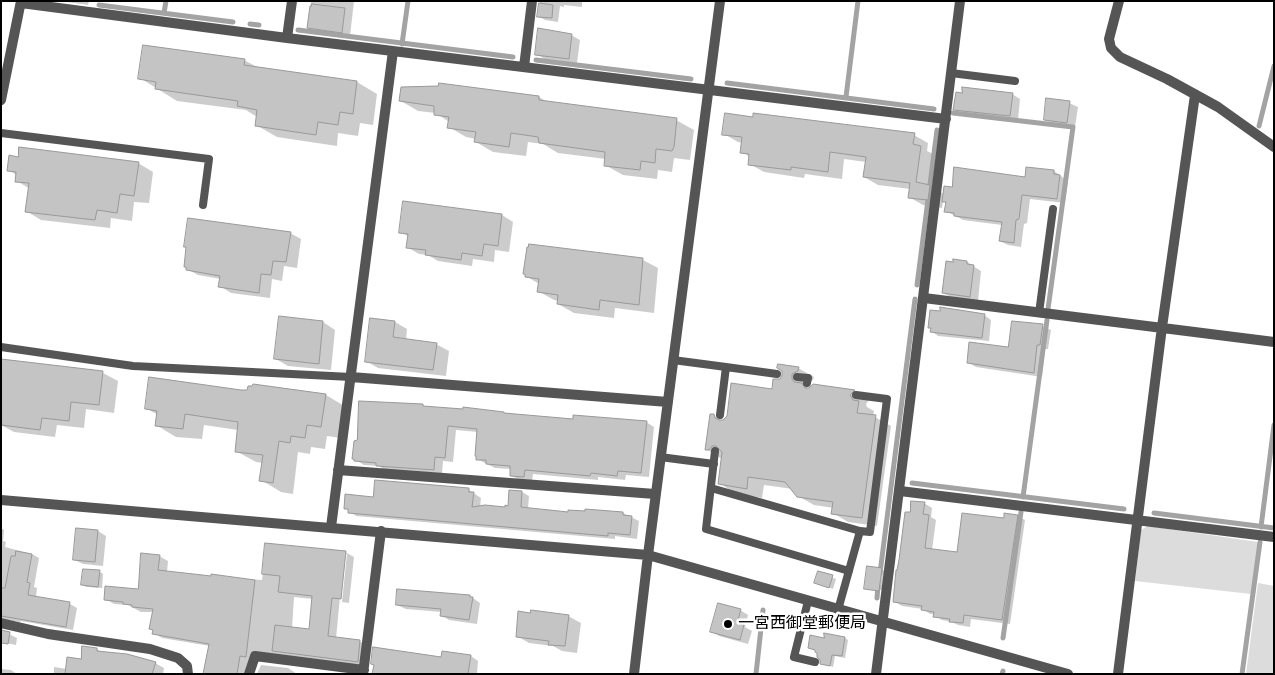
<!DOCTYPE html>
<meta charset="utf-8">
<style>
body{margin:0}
#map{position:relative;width:1275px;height:675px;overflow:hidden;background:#fff;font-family:Arial,sans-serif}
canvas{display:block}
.frame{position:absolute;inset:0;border:2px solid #000;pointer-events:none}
</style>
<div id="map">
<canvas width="1275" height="675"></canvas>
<div class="frame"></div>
</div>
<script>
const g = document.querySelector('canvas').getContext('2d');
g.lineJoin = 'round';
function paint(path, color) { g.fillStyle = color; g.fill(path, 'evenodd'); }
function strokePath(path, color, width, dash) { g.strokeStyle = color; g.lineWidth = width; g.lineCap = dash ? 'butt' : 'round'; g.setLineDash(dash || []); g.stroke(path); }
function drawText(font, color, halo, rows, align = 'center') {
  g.font = font + ' Arial,"Noto Sans JP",sans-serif'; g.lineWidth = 5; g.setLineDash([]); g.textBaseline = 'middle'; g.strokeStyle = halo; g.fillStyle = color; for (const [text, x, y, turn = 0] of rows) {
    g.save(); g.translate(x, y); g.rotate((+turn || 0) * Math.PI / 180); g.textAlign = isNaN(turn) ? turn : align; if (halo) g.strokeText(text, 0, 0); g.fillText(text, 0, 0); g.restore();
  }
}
const green = new Path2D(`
 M1148 526 1258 542 1251 594 1135 581 1141 530Z
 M1258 583 1274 586V674H1246Z`);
const shadow = new Path2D(`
 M60 1H89L88 5Z
 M311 1H354L350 36 316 32 308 28Z
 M540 1H582V7L564 5V7L560 6 558 22 545 20 538 16Z
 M571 35 580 40 577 63 545 59 536 54Z
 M244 60 259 68 357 82 377 94 373 125 360 123 358 136 338 133 337 146 277 137 256 125 257 117 246 110 177 101 140 78Z
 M1012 94 1020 99 1018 120 963 114 955 109Z
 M539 97 549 103 676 120 694 130 690 160 674 158 672 172 658 170 657 179 623 175 605 165 606 159 558 153 543 144 528 142 526 156 493 152 476 142V139L466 137 449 127V122L436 113 418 111 401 101Z
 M1069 103 1078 107 1075 127 1053 124 1045 120Z
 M724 134 914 135 928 143 927 151 935 155 930 186 944 194 953 189 1026 179 1054 171 1068 181 1065 203 1030 199 1027 223 1024 224 1021 247 1008 245 1000 241 1002 225 963 220 946 211 947 203 943 201 942 208 923 205 909 197 910 189 878 185 864 177 866 162 844 159 842 179 805 174 804 178 764 172 750 164V157L742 152 743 143 738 142Z
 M19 158 138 163 153 172 149 203 134 202 132 221 111 218 110 228 41 220 26 211 30 189 17 181V175L8 170Z
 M502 215 513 222 509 252 495 250 494 262 473 259 472 266 438 261 428 255 419 254 407 247 409 237 401 232Z
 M290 233 301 239 297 268 284 266 282 281 272 279 270 298 231 293 220 286 221 279 198 275 187 269Z
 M530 246 643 260 658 268 654 313 615 308 614 318 574 313 558 304 559 301 554 300 538 291 539 284 526 276Z
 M967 262 981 271 978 301 951 297 943 293Z
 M984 315 991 320 989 341 938 336 931 331Z
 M280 318 323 322 335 330 331 370 288 366 276 359Z
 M395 322 407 329 406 340 436 344 449 351 446 376 378 368 366 361Z
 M1042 326 1051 330 1048 349H1045L1042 377 976 367 968 362 1010 348Z
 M1 360 103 373 118 381 114 413 86 409 84 428 57 425 55 437 14 432 1 425Z
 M798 368 814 377 813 380 808 383 807 388 810 389 854 391 869 400 866 404 867 407 874 411 873 416 891 426 877 526 848 522 833 513 834 508 814 505 798 496 793 489 764 485 762 498 735 493 719 483 722 459 706 449 714 416 723 421 773 390 780 380Z
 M240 391 326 395 346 407 341 438 327 436 325 449 311 447 310 454 298 452 293 494 281 492 261 480 263 463 256 462 236 451 238 430 204 425 202 439 176 437 156 425 158 415 146 408Z
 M423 406 426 407 574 420 646 422 654 427 649 477 626 475 625 480 598 477V480L533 474 532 481 519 480 511 475V469L495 468 477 459 478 432 456 430 453 462 443 461 442 474 385 470 379 466 364 465 356 460Z
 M469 490 481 498 480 507 506 509 509 507 510 491 522 492 529 496 528 509 570 513H623L639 521 637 539 615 536V539L356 516 345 508 374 498Z
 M924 503 932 508 931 517 936 520 932 550 958 553 1005 519 1017 516 1025 520 1010 624 971 619 970 627 958 625 952 622 942 620 935 616V614H930L923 609 902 606 895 602 911 514Z
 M1 528 4 530 3 541 6 542 5 547 32 554 39 558 34 587 37 588 36 597 70 604 77 608 73 630 21 621 20 622 7 620 2 626 3 631 17 638 16 645 1 642Z
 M98 531 106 536 103 566 83 564 75 560Z
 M266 545 345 552 354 557 349 603 342 602 347 554H344L336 639 359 641 368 646 366 666 262 654 252 674H205L210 646 162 638 154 633V631L151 629 154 612H141L128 605 114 604 106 599 139 590 159 556 168 561 167 572 249 581V579L262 580ZM294 597 313 599 310 631 292 629Z
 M868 567 886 571 883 590 868 588Z
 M99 571 103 574 102 588 86 587 82 584Z
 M818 572 836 579 833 589 815 583Z
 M470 596 480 603 477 624 449 620 441 615 442 612 406 609 397 605Z
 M740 610 748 615 745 627 752 631 748 644 719 636 711 631Z
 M568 616 581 623 577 653 562 651 553 646 529 643 517 636Z
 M845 638 848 640 845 658 835 656 833 667 821 663 816 650 809 648 825 639Z
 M97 649 102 653 155 663 164 668 163 674H54V667L67 669Z
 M471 656 478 661 477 674H374L375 665Z
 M261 665 288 668 297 674H257Z
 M1 669 11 670 17 674H1Z`);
const stream = new Path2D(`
 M99 5 233 22
 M164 13 166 1
 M250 24 259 25
 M298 30 513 57
 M402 44 408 1
 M536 60 691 79
 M727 83 934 109
 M846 97 858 1
 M953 113 1073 127 1048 309
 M1259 126 1274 66
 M917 285 937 130
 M912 483 1124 509
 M1023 497 1047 320
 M1154 513 1274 528
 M1261 527 1274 425
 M880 573 915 299
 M877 598 878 586
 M1003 638 1021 512
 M756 674 763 610
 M1002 674 1003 671
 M1242 674 1260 542`);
const building = new Path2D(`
 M539 3 553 5 552 18 537 17Z
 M312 4 345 8 342 33 307 28 310 6H311Z
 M538 28 572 34 569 59 535 55Z
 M143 45 245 59 244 65 251 66 357 81 353 114 340 112 338 125 318 122 316 135 255 126 257 110 237 106 238 101 155 89 156 82 138 79Z
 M439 83 539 96V100L677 118 674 147 672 151 656 149 655 163 641 161 640 170 604 166 605 152 539 143 538 137 511 133 509 147 474 142 476 132 447 128 449 117 434 115V106L399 101 401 87 438 86Z
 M962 87 1013 93 1010 116 953 110 956 92 962 93Z
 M1046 98 1070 101 1067 123 1044 120Z
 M725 113 753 117V113L915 133 913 144 921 146 916 182 930 185 928 200 908 198 910 183 863 177 866 157 830 152 828 172 791 167V170L748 165 749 154 740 153 742 137 722 135Z
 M19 147 139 162 134 196 120 194 117 213 97 210 95 220 25 212 29 183 15 182 16 172 7 171 9 155 18 157Z
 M954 167 1025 177 1026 167 1054 170V174L1060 175 1057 199 1022 195 1019 219 1016 220 1014 243 999 241 1002 222 954 216V213L944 212 946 202H942L944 186 952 187Z
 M403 201 502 214 498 246 484 244 482 256 462 253 461 260 425 255 426 250 406 248 408 234 399 233Z
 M188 218 291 232 286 262 273 261 271 275 261 274 259 293 218 287 220 276 186 270V267H184L186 247H184Z
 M529 244 643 258 639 305 600 300 599 310 557 304 558 295 537 292 539 279 525 277V274H523L527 247H528Z
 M953 259 967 261V264L974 265 970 297 942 293 946 261 953 262Z
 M940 307 985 314 982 338 930 332 931 328H928L930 310 940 311Z
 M279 316 323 321 319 364 274 359Z
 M370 318 395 321 393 337 437 343 433 370 365 362Z
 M1012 321 1043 324 1040 345H1037L1034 373 967 363 969 342 1008 347Z
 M1 359 103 371 99 405 71 402 69 421 42 418 40 430 1 425Z
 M778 364 799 367 798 371 792 374V379L794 382 802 383 805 388H809L813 384 855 390 850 395 853 400 859 401 857 413 876 415 862 518 831 514 833 502 797 497 785 482 748 477 747 489 718 484 722 452 716 446H712L709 450H705L710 414H714L715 418 719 420H723L727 416 731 383 772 389 773 379H780L782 375V371L777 368Z
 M149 377 241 390H247L248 386H252L253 384 326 394 321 427 307 425 305 438 291 436 290 443 279 441 273 483 259 481 263 455 235 452 238 422 185 414 183 429 155 426 157 411 145 409Z
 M359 401 423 404V406L463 409V407L504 412V413L573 419V415L647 421 641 473 618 471 617 476 591 473 590 476 525 470 524 477 510 476V466L486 464V460H476V456H475L477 429 448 426 445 458 435 457 434 470 376 466V463L354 461V459H352L354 441 357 440Z
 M375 480 469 488V492H474L472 507 485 505 505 507V505L508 506 509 490 522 491 521 507 568 512V510L585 511V509L623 512V515L632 516 630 535 608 533V536L551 531 348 513V509H344L345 494 373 497Z
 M911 501 925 502 923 514 929 515 925 548 957 552 962 513 1004 518V513L1018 515 1002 620 964 615 963 623 949 622 950 619 933 617 934 612 921 610 922 606 893 602 896 570H897L899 560 905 512H910Z
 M76 528 98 530 95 562 73 560Z
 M265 543 346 551 341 599 332 598 328 636 360 640 358 662 272 651 275 625 309 629 312 596 278 592 280 576 262 574Z
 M16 551 32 554 27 582 30 583 28 595 70 602 66 627 1 616V588H5L11 556H15Z
 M141 553 160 555 158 570 211 576V574L255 580 246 657 240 656 237 674H203L209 644 152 634 153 630 149 629 153 609 132 607V605L123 604V602L104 600 105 586 138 589Z
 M867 566 882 568 879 591 864 589Z
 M83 569 100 570 98 587 81 585Z
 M818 571 833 575 829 588 814 583Z
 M397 589 470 595V597H473L469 620 440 616 441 609 396 605Z
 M718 603 741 609 737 623 744 625 740 640 710 632Z
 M531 610 569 615 565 646 548 645 549 641 516 637 518 611 530 613Z
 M1 630 10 632 8 644 1 643Z
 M824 633 845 637 842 656 832 655 830 666 820 664V660L817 657V653L815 652V650L808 648 810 635 824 638Z
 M82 646 97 648V651L127 654 156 662 152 674H65L67 657 81 659Z
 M373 647 441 657 442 651 471 655 468 674H372L374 665 371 664Z`);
const service = new Path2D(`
 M951 73 1015 81
 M1 133 209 159 203 205
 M1039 313 1053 209
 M1 347 133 366 351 377
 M673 360 726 367
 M797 377 808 378 807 383
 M720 415 726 367 777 374
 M715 451 706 529 849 571
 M660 457 714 464
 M711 488 860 531
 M808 601 794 657 815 662
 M838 610 860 531 870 532 887 399 856 395`);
const minor = new Path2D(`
 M1119 1 1109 39 1111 48 1120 57 1167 79 1218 107 1274 147
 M21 3 287 38 946 119
 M287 38 292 1
 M524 67 532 1
 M1 100 21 1
 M924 298 1274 342
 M351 377 668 402
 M338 470 655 494
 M900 491 1274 537
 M331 527 393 51
 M648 555 720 1
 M1 623 48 634 150 649 178 658 187 666 188 674
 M249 674 255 656 364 670
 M363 674 381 531
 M876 674 960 1
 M1118 674 1162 327 1195 95`);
const tertiary = new Path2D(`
 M1 500 648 555 1068 674
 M634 674 648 555`);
const markers = [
 [728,624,5,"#000"]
];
const poiNames = [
 ["一宮西御堂郵便局",738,624]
];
paint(green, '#dcdcdc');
paint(shadow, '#0003');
strokePath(stream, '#a3a3a3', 5);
paint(building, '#c4c4c4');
strokePath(building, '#999', 1);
strokePath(service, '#555', 8);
strokePath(minor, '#555', 10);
strokePath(tertiary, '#555', 10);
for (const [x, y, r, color] of markers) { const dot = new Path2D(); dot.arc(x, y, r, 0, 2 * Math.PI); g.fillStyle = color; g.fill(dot); strokePath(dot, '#fff', 2); }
drawText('16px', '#000', '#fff', poiNames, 'left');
</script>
